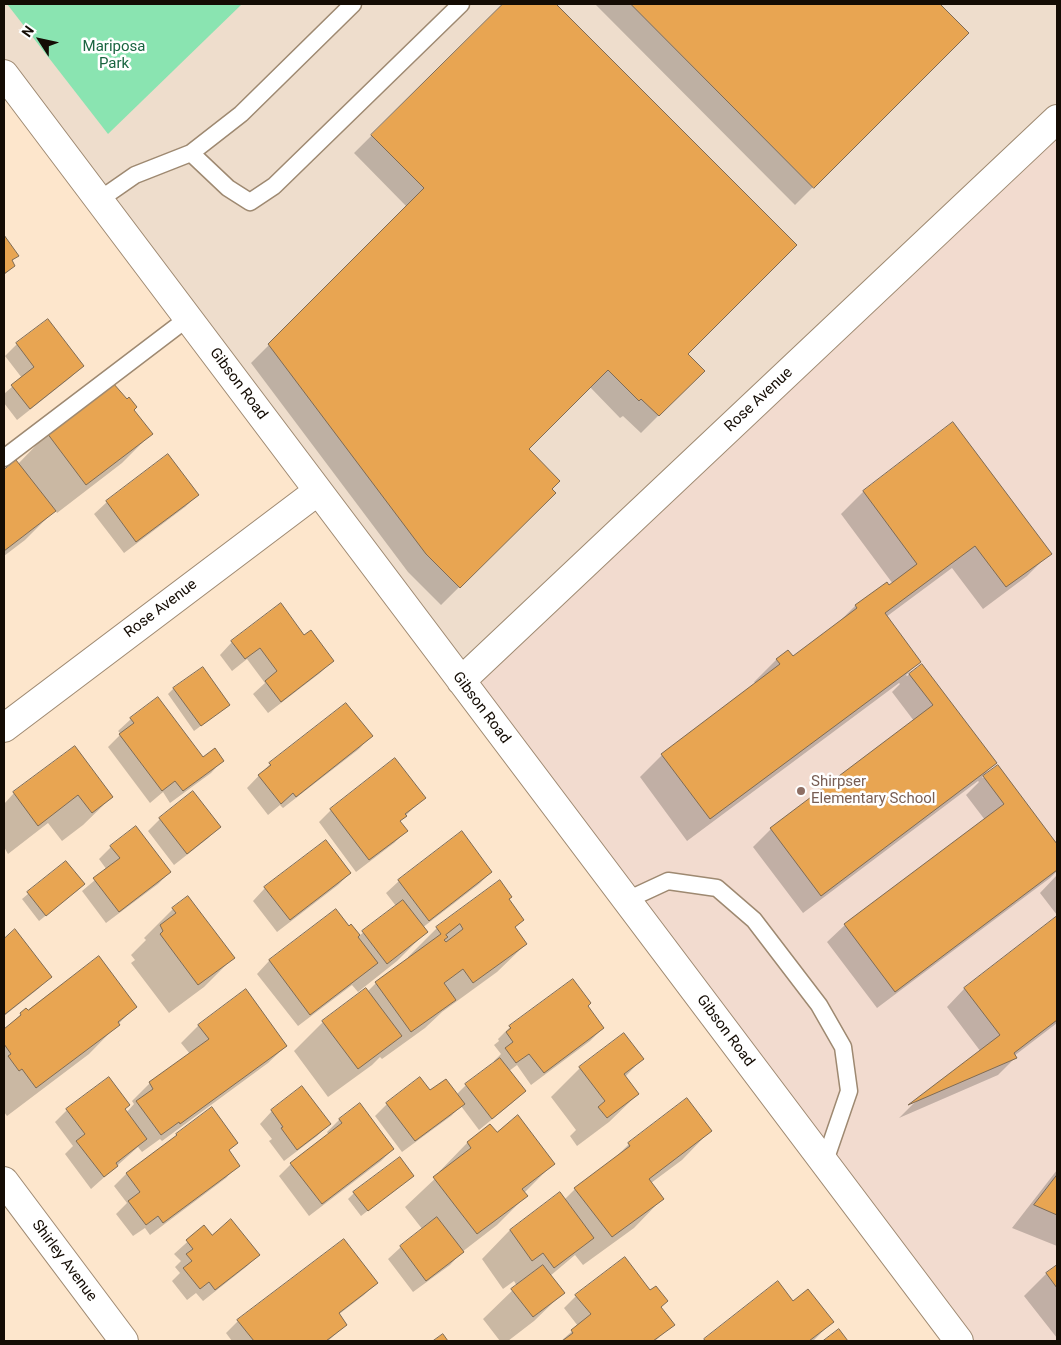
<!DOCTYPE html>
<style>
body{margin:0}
#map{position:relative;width:1061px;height:1345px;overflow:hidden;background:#fde6cc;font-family:Roboto,sans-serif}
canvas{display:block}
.frame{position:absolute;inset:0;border:5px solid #140c04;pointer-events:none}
.north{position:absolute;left:15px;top:15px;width:50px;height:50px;-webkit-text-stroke:4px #fff;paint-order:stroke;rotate:305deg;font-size:14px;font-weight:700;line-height:20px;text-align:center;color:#140c04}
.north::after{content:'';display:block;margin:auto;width:18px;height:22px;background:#140c04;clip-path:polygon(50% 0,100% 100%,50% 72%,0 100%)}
</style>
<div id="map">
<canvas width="1061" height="1345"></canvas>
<div class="frame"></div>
<div class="north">N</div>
</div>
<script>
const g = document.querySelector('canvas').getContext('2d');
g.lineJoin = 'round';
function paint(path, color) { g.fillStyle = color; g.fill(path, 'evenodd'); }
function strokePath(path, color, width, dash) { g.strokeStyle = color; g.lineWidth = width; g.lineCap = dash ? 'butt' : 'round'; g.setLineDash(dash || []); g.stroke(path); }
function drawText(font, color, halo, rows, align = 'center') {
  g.font = font + ' Roboto,sans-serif'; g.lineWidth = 5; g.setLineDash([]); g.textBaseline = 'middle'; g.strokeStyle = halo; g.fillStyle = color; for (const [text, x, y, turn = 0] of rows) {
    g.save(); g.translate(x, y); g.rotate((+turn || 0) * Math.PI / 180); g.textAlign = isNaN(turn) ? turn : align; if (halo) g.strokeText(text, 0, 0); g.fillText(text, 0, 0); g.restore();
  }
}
const industrial = new Path2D(`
 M4 4H1057V119L461 681 4 74Z`);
const education = new Path2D(`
 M1057 119V1341H959L461 681Z`);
const green = new Path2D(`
 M7 4H242L108 134Z`);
const shadow = new Path2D(`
 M504 4H554L795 245 686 354 703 371 641 433 623 416 620 418 590 387 527 450 554 493 441 605 408 572 251 363 407 207 354 153Z
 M595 4H938L967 33 795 205Z
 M4 237 17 256 11 262 14 266 4 275Z
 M17 344 83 366 70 378 17 420 4 403V394L22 378 5 356Z
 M133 410 151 434 122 463 57 513 55 510 25 540 4 556V471L16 462 18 464 47 434Z
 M953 424 1050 553 1027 576 983 609 952 568 886 617 919 662 906 675 907 676 922 665 995 763 982 777 983 778 998 767 1057 846V871L1050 878 877 1008 827 942 845 925 985 820 966 795 979 782 978 781 803 913 753 847 771 829 914 721 892 692 900 684 899 683 687 841 640 777 662 755 756 684 754 682 776 660 788 651 793 658 835 626 855 606 893 584 841 514 863 492Z
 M198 495 185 507 124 553 94 514 107 502Z
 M281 605 304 637 332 661 320 673 268 713 253 694 265 683 247 659 232 671 220 655 232 642Z
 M174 688 222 710 194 731 168 694Z
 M131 719 203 759 223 760 211 773 170 803 163 792 150 803 108 747 121 734 118 731Z
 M371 736 359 749 283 808 280 805 268 815 247 788 270 764Z
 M74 747 112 797 83 825 62 841 48 823 8 854 4 847V804L14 793Z
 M424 798 399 822 406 831 394 843 356 872 319 822 331 810Z
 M160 819 219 827 207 839 174 865 148 831Z
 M111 847 170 872 158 884 106 923 82 891 107 870 99 859Z
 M66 862 78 890 39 921 22 899Z
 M491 872 479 884 422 928 426 932 397 961 358 992 352 985 298 1026 257 974 269 961 336 911 349 927 359 936 396 906 386 893 399 881Z
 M350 873 338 885 277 932 253 901 265 888Z
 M1057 875V915L1040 893Z
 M508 899 523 920 514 928 526 944 497 972 442 1012 425 1028 382 1059 380 1057 372 1065 328 1097 294 1051 323 1022 367 992 376 983 409 959 408 957 437 928Z
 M173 909 233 958 204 987 169 1013 131 963 135 960 131 955 146 940 144 938Z
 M1057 918V1023L1014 1056 1015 1058 998 1075 899 1118 913 1104 981 1052 947 1007 964 989Z
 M15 931 50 977 38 989 4 1016V940Z
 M586 1006 603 1028 590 1041 531 1085 517 1065 509 1071 525 1091 512 1103 479 1130 461 1106 451 1116 402 1152 375 1116 387 1104 430 1092 456 1095 466 1085 495 1063 494 1061 501 1054 494 1045 499 1041 498 1039 510 1027Z
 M135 1007 89 1054 7 1116 4 1112V1030L21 1014 28 1011Z
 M199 1025 286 1046 268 1063 162 1141 160 1139 142 1152 138 1147 91 1189 65 1154 73 1146 55 1122 67 1110H124L126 1113 134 1104 132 1101 150 1083 190 1054 181 1043Z
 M642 1059 625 1077 638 1094 609 1122 577 1146 570 1136 576 1130 551 1097 580 1068Z
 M302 1088 329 1124 317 1136 284 1161 269 1141 272 1139 260 1124 272 1111Z
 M359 1105 393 1149 381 1161 309 1216 279 1176 291 1164 329 1135 327 1132 339 1120Z
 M211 1109 237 1143 228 1151 238 1165 226 1178 150 1235 145 1228 133 1236 116 1214 127 1203 114 1186 126 1174Z
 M490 1126 497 1134 553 1164 524 1193 526 1196 497 1225 462 1252 450 1265 413 1292 388 1259 401 1247 423 1230 405 1207 440 1174 439 1172 467 1143Z
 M710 1131 682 1160 651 1183 662 1199 634 1228 583 1265 575 1255 550 1276 563 1293 534 1321 508 1341H500L483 1319 517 1286 514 1281 503 1289 482 1259 510 1230 564 1200 575 1189 611 1162 629 1144Z
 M1057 1170V1246L1012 1228Z
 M412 1176 361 1216 348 1199 354 1193Z
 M204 1227 212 1237 258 1255 246 1267 203 1301 196 1293 187 1300 172 1281 180 1273 175 1267 181 1261 174 1254Z
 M1057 1267V1338L1024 1296 1046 1274Z
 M376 1283 364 1295 338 1315 346 1325 328 1341H232L226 1333 238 1321Z
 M778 1283 792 1302 832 1322 813 1341H703Z
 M576 1296 660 1307 673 1325 655 1341H561L578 1326 564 1308Z`);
const building = new Path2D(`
 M503 4H556L797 245 688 354 705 371 659 416 641 399 639 401 608 370 529 449 560 481 552 489 556 493 460 588 426 554 268 344 424 188 371 135Z
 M631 4H940L969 33 814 188Z
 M4 235 19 256 12 260 15 266 4 274Z
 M48 319 84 366 30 409 11 385 34 367 16 343Z
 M113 383 127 399 129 397 137 407 134 410 153 434 86 485 47 433Z
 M953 422 1052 554 1006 587 975 546 885 613 921 662 710 819 661 754 780 664 776 659 788 650 793 656 857 608 855 605 887 582 889 585 917 564 863 491Z
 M168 454 199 495 136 542 106 501Z
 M16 460 56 511 4 551V470Z
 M281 603 304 635 311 630 334 661 281 702 265 681 277 671 260 648 245 659 231 641Z
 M922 664 997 763 821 896 770 828 933 705 909 674Z
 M203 667 230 705 201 726 173 688Z
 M158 697 203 757 215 748 224 761 183 791 175 781 162 791 119 734 134 723 130 718Z
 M346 703 373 736 296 797 293 793 281 804 258 775 271 765 269 763Z
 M75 746 113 797 92 813 78 795 38 826 13 792Z
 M395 758 426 798 405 814 407 816 400 821 408 831 369 860 330 809Z
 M998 765 1057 844V870L895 992 844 924 1004 804 983 776Z
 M193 791 221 827 187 854 159 818Z
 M136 826 171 872 119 912 93 878 120 858 110 846Z
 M462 831 492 872 429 921 398 880Z
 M326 840 351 873 290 920 264 887Z
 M66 861 85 884 46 916 27 892Z
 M500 880 512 897 509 899 524 920 515 927 527 944 473 983 463 969 444 983 456 1000 411 1032 375 982 441 934 436 927ZM460 924 463 929 446 942 444 940 448 937 446 935Z
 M188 896 235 958 198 985 160 934 163 931 160 925 176 913 172 908Z
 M403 900 428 932 387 964 362 931Z
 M336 909 349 926 351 924 360 935 358 937 378 963 310 1015 269 960Z
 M1057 916V1020L1014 1053 1017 1058 908 1105 1000 1035 964 988Z
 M15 929 52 977 4 1015V939Z
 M99 956 137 1007 118 1022 120 1025 36 1088 22 1069 19 1071 8 1056 11 1054 4 1044V1029L21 1015 20 1013 26 1008 28 1010Z
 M573 979 591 1003 588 1006 604 1028 544 1073 529 1054 516 1063 505 1048 513 1042 506 1032 511 1028 509 1026Z
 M366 988 402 1036 358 1069 322 1021Z
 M246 989 287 1046 180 1124 179 1122 161 1135 136 1101 153 1089 149 1082 209 1039 198 1025Z
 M624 1033 644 1059 624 1074 639 1094 607 1118 598 1107 605 1101 579 1067Z
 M500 1058 526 1091 492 1119 465 1084Z
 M109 1077 130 1105 125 1109 147 1139 116 1163 118 1166 104 1177 76 1141 85 1134 66 1109Z
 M420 1077 430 1090 446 1079 465 1104 415 1141 386 1103Z
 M302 1086 331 1124 297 1150 281 1128 283 1127 271 1110Z
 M687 1098 712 1131 649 1179 664 1199 612 1237 574 1188 630 1146 628 1143Z
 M360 1103 394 1149 322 1204 290 1163 342 1123 339 1119Z
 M212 1107 238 1143 229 1150 240 1166 163 1223 158 1216 146 1225 128 1201 140 1192 126 1173 177 1135 176 1134Z
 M518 1115 555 1164 522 1189 528 1196 477 1234 433 1177 471 1148 467 1142 490 1124 497 1132Z
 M400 1157 414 1176 368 1211 353 1192Z
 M1057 1175V1215L1034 1205Z
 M560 1192 594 1238 554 1268 543 1253 532 1261 510 1230Z
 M437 1217 464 1252 426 1281 400 1246Z
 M231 1219 260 1255 215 1290 209 1282 200 1289 183 1268 192 1261 186 1254 193 1249 186 1240 204 1225 212 1235Z
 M344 1239 378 1283 339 1313 347 1325 326 1341H254L237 1320Z
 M625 1257 650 1290 656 1286 668 1301 661 1307 675 1325 653 1341H562L573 1333 571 1330 591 1314 575 1295Z
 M543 1265 565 1293 533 1317 511 1289Z
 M1057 1265V1288L1046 1273Z
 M778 1281 793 1301 808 1289 834 1322 809 1341H705L704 1339Z
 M839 1329 848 1341H823Z
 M443 1334 448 1341H433Z`);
const lane = new Path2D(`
 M191 153 228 188 250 202 274 186 461 4
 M99 200 135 175 191 153 241 114 353 4
 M4 458 188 318
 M627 900 668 881 717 888 754 920 819 1005 843 1047 849 1091 824 1164`);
const street = new Path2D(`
 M4 74 959 1341
 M461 681 1057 119
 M4 728 318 491
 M4 1181 124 1341`);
const markers = [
 [801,791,5,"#8d6e63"]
];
const parkNames = [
 ["Mariposa",114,47],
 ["Park",114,64]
];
const streetNames = [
 ["Gibson Road",238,384,53],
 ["Rose Avenue",759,400,-43],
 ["Rose Avenue",161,609,-37],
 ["Gibson Road",481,708,53],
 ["Gibson Road",725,1031,53],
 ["Shirley Avenue",64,1261,53]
];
const educationNames = [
 ["Shirpser",811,782],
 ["Elementary School",811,799]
];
paint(industrial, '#edc');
paint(education, '#f2dbcf');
paint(green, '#8ae4b1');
paint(shadow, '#0003');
paint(building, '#e8a552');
strokePath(building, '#7f6b54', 1);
strokePath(lane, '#9e8971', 19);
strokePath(street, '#9e8971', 30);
strokePath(lane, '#fff', 16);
strokePath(street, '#fff', 28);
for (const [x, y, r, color] of markers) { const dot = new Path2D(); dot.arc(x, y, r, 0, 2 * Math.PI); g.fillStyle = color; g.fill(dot); strokePath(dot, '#fff', 2); }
drawText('15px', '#196440', '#fff', parkNames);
drawText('15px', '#140c04', '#fff', streetNames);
drawText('15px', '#785e54', '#fff', educationNames, 'left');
</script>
